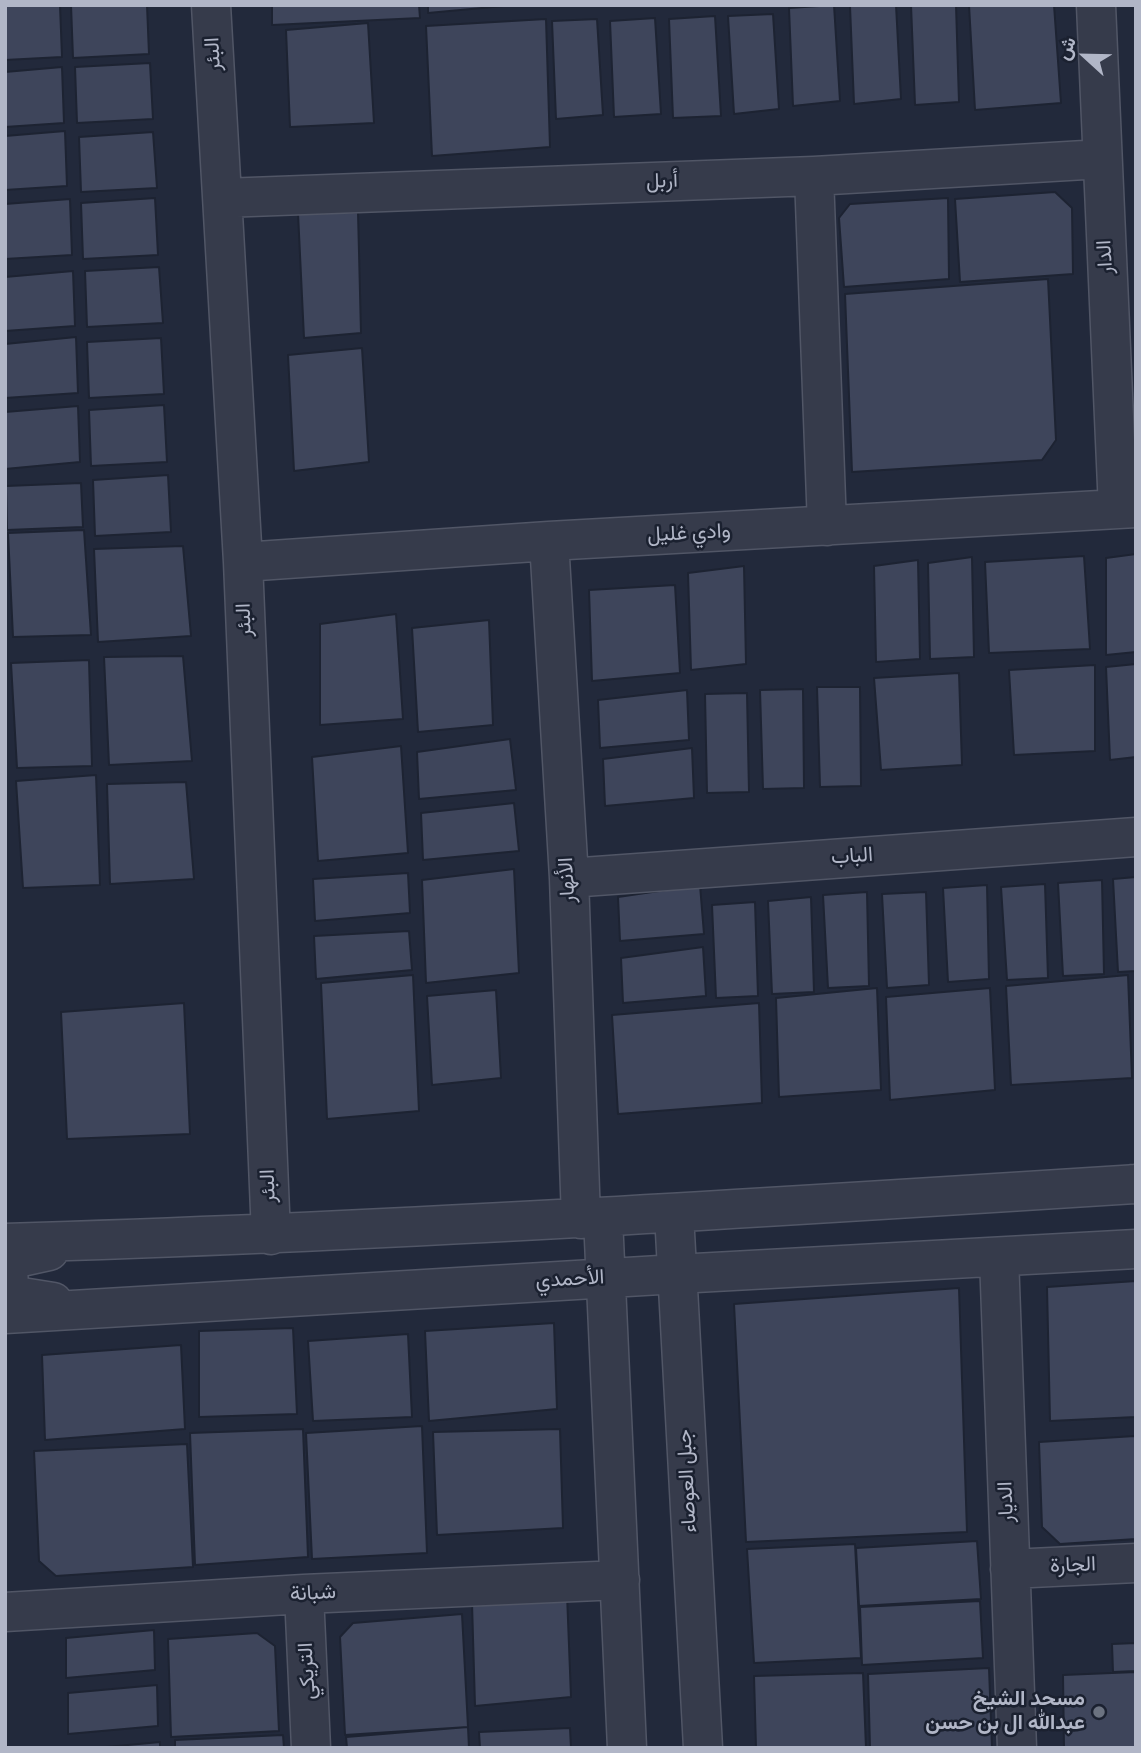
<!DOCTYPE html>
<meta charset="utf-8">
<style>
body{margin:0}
#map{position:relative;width:1141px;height:1753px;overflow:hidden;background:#22293b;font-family:"Titillium Web",Vazirmatn,sans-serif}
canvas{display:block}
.frame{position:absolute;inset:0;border:7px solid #b1b6c7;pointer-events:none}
.north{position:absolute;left:1050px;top:21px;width:70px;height:70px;-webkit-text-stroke:5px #1b2130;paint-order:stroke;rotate:292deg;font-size:19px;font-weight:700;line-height:28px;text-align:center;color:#b1b6c7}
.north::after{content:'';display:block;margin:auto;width:24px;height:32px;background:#b1b6c7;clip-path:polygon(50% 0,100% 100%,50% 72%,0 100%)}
</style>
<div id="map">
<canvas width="1141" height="1753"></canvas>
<div class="frame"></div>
<div class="north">ش</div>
</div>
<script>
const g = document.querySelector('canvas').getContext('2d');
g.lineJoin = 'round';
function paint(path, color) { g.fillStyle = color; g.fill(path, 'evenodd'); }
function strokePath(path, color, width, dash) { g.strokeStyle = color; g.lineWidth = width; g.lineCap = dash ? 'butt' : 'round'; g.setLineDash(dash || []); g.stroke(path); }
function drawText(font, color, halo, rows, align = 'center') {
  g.font = font + ' "Titillium Web",Vazirmatn,sans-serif'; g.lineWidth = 5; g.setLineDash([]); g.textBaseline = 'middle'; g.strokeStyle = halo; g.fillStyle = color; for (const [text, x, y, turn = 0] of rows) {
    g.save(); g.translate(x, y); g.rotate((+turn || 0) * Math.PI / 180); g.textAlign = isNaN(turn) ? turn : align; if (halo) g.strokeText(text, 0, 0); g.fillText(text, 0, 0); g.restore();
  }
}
const building = new Path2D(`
 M60 5 62 57 5 60V6Z
 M71 5H147L149 54 73 58Z
 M272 5H419L420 18 272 25Z
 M428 5H514L428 13Z
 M834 5 840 101 793 106 789 8Z
 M896 5 901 99 854 104 850 6Z
 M911 5H956L959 102 915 105Z
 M969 5H1054L1061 103 975 110Z
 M773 14 779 109 734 114 728 16Z
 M715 16 721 116 673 118 669 19Z
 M655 18 661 114 614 117 610 21Z
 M546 19 550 147 432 156 426 26Z
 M597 19 603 115 556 119 552 21Z
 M368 23 374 123 290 127 286 30Z
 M150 63 153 119 77 123 75 67Z
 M62 67 64 123 5 127V72Z
 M65 131 67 186 5 190V136Z
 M153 132 157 188 81 192 79 137Z
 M1055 192 1072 208 1073 274 960 282 955 199Z
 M155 198 158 255 83 259 81 203Z
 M948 198 949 279 844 287 839 218 850 204Z
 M70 199 72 255 5 259V204Z
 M358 212 361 333 304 338 298 213Z
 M159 267 163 323 87 327 85 271Z
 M73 271 75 326 5 331V277Z
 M1048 279 1056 440 1042 460 852 472 845 294Z
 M76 337 78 393 5 398V344Z
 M161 338 164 394 89 398 87 342Z
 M362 348 369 462 294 471 288 355Z
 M164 405 167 462 91 466 89 410Z
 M78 406 80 462 5 469V412Z
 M168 475 171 532 95 536 93 480Z
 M81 483 83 527 7 530 6 486Z
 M84 530 91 635 13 637 8 533Z
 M183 546 191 636 98 642 94 549Z
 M1136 554V652L1106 655V558Z
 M1084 556 1090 649 989 653 985 562Z
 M972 557 974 657 930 659 928 563Z
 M918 560 920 659 876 662 874 566Z
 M744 566 746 664 691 670 688 573Z
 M675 585 680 673 592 681 589 590Z
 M396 614 403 719 320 725V624Z
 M489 620 493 725 418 732 412 628Z
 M183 656 192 761 109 765 104 657Z
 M89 660 92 766 17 768 11 663Z
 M1136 664V757L1110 760 1106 667Z
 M1095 665V751L1014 755 1009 670Z
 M959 673 962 765 881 770 874 678Z
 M817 687H860L861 786 820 787Z
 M803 689 804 788 763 789 760 690Z
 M687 690 689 740 600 748 598 700Z
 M747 693 749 792 707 793 705 694Z
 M510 739 516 790 419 799 417 752Z
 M401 746 408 853 318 861 312 757Z
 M692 748 694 798 605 806 603 759Z
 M96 775 100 885 23 888 16 781Z
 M186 782 194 879 110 884 107 784Z
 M514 803 519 851 423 860 421 813Z
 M514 869 519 973 426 983 422 880Z
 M408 873 410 913 315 921 313 879Z
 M1136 877V971L1118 972 1113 879Z
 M1102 880 1104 974 1063 976 1058 883Z
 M1045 884 1048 978 1007 980 1001 887Z
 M700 885 704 934 620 941 618 897Z
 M987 885 989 979 948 982 943 888Z
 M867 892 869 986 828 988 823 895Z
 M926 892 929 985 887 988 882 894Z
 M811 897 814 992 772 994 768 901Z
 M755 902 758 996 716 998 712 905Z
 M409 931 412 970 316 979 314 936Z
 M703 947 706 996 623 1003 621 958Z
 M413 975 419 1111 327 1119 321 983Z
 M1128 975 1132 1078 1011 1085 1006 986Z
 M877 988 881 1090 779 1097 776 998Z
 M990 988 995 1090 890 1100 886 997Z
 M496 990 501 1078 432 1085 427 996Z
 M184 1003 190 1134 67 1139 61 1012Z
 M759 1003 762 1103 618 1114 612 1015Z
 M1136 1281V1417L1050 1421 1047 1287Z
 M959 1288 967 1532 746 1542 734 1304Z
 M554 1323 557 1409 429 1421 425 1331Z
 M293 1328 297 1414 199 1417V1331Z
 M408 1334 412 1417 313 1421 308 1341Z
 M181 1345 185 1429 45 1440 42 1355Z
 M422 1426 427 1553 312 1559 306 1433Z
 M303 1429 308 1557 195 1565 190 1433Z
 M560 1429 563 1528 437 1535 433 1432Z
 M1135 1436 1136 1539 1060 1544 1042 1527 1039 1442Z
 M187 1444 193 1567 56 1576 39 1561 34 1451Z
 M977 1541 981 1599 859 1606 856 1548Z
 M855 1544 861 1658 754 1663 747 1549Z
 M567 1594 571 1697 475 1706 472 1603Z
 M980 1601 983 1658 862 1665 860 1607Z
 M462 1614 468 1727 345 1735 340 1637 353 1623Z
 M154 1630 155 1670 66 1678V1638Z
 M257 1633 275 1646 279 1731 171 1737 168 1639Z
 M1136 1643V1671L1113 1672 1112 1644Z
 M989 1668 992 1748H870L868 1674Z
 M1136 1672V1748H1064L1063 1675Z
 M863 1673 866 1748H756L754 1676Z
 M157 1685 158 1726 68 1734V1693Z
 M468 1727 469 1748H347L346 1737Z
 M570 1728 571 1748H480L479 1732Z
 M283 1735 284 1748H175V1740Z
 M160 1742V1748H96Z`);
const minor = new Path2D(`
 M211 5 243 562 271 1235
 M1096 5 1118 509
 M814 176 827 526
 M223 198 814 176 1102 159
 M549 541 569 878 581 1219
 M243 562 549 541 1136 508
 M569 878 1136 837
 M674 1214 703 1748
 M603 1218 627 1748
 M5 1243C383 1232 759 1208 1136 1184
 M49 1251 8 1260 9 1295 53 1302
 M999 1257 1017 1748
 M5 1314 677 1274 1136 1249
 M1010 1569 1136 1563
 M304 1594 311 1748
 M5 1612 304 1594 620 1580`);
const markers = [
 [1099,1712,7,"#6b7280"]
];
const streetNames = [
 ["البئر",214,54,-93],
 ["أربل",662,182,-2],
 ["الدار",1106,257,-93],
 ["وادي غليل",689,534,-3],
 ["البئر",245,620,-92],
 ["الباب",852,857,-4],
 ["الأنهار",568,880,-93],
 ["البئر",269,1186,-92],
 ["الأحمدي",570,1280,-3],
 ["جبل العوصاء",688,1481,-93],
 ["الديار",1007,1502,-92],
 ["الجارة",1073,1566,-2],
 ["شبانة",313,1594,-3],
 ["التريكي",308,1671,-93]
];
const poiNames = [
 ["مسحد الشيخ",1085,1700],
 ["عبدالله ال بن حسن",1085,1724]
];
paint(building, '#3e455b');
strokePath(building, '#1d2332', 2);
strokePath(minor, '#515666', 41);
strokePath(minor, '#363b4b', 38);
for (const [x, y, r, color] of markers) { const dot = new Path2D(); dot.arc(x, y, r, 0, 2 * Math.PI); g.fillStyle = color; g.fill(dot); strokePath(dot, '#1b2130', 2.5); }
drawText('21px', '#b1b6c7', '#1b2130', streetNames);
drawText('bold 21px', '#b1b6c7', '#1b2130', poiNames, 'right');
</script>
